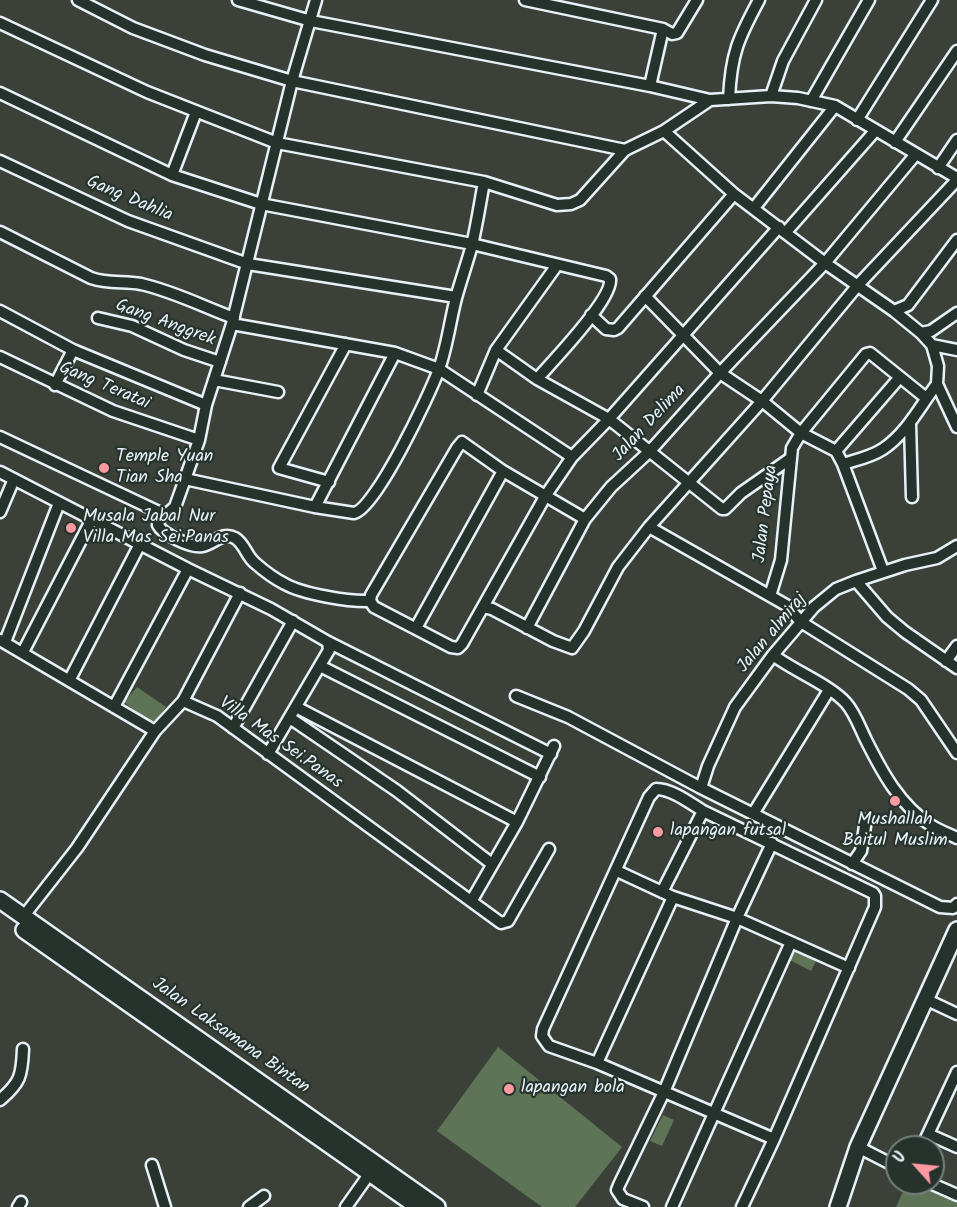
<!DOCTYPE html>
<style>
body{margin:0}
#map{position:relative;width:957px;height:1207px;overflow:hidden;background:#3b4139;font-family:Kalam,sans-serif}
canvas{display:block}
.north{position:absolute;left:885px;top:1135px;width:60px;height:60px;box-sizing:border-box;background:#26332d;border:2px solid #747f7e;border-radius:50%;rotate:297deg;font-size:16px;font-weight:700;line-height:24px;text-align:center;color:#e8f1f8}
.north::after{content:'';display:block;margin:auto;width:21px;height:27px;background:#ff9aa2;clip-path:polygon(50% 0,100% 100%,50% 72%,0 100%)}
</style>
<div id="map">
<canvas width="957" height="1207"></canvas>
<div class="north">U</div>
</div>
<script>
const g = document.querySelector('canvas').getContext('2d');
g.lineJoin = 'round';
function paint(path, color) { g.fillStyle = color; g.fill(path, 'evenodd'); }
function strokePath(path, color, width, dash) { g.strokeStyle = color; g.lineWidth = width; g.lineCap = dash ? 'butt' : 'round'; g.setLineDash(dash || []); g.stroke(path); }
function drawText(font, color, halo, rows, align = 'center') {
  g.font = font + ' Kalam,sans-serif'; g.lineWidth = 4.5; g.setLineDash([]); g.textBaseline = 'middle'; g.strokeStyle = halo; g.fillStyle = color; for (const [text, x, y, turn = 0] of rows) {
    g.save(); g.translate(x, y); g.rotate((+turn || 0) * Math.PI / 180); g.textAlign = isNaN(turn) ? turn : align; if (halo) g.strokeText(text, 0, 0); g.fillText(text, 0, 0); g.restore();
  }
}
const green = new Path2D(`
 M137 687 166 707 152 727 124 702Z
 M797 946 818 957 811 971 790 960Z
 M498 1047 622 1147 575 1207H542L437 1131Z
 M663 1115 674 1120 662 1146 650 1141Z
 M907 1183H929L957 1197V1207H896Z`);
const street = new Path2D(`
 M78 0 133 28 205 55 292 81 625 150
 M238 0 311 21 650 86 710 100 771 96 798 98 835 106 957 178
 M525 0 663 29 672 34 677 33 697 0
 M0 23 147 92 277 143 484 182 557 205 571 204 580 200 625 150 664 131 710 100
 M650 86 663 29
 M0 93 172 175 261 204 472 244 606 276 610 279C613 299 552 362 537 379
 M771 96 783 61 816 0
 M729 99C731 54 738 39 759 0
 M811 101 869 0
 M857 120 932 0
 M664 131 734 194 825 263 894 311 921 333 932 345 938 366 937 384 957 427
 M895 142 957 51
 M0 161 128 221 248 264 456 297
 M938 168 957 140
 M172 175 196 112
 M754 208 835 106
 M0 232 91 278C107 284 124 281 141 284 173 291 204 307 234 318
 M786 232 875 131
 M645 296 720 373 762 401 801 433 836 451 843 464 883 571
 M0 311 73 350 206 405
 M894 311 908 305 957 240
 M591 315 606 329 614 330 618 328 734 194
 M98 318 132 326 184 350 220 362
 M232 324 395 353 439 369 572 457
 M921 333 931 331 957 313
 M932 345 957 350
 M496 350 537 379 609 419 722 509H725L741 493 791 458
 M0 357 113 411 199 440
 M214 380 278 392
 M55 385 73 350
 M477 395 496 350 557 265
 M910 424 912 497
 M0 437 161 513 167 514 175 507 199 440 206 405 232 324 292 81 316 0
 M836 451 900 377
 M843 464C856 460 871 457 883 449 907 433 920 406 937 384
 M0 472 188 569 271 609 328 642 551 754
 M185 479 315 507 354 513C375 510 430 394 439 369 447 347 450 321 456 298 461 280 467 263 472 245 477 224 480 203 484 182
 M329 482 279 468 346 344
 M315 507 395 353
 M0 512 14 479
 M161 513 158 525C162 534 191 548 202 546 214 544 222 531 235 538 245 544 246 556 255 563 264 571 275 579 285 584 303 594 349 602 370 601
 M585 519 503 471 462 442 457 448 371 595 370 601 374 607 451 647 458 648 462 644 546 495 572 457 609 419 779 227
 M649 527 786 605 801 622 908 689 921 700 957 753
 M856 581 887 617 905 632 957 668
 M770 596 781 560 792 448 801 433 866 354 870 353 926 398
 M483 607 492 609 553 641 572 648 584 631 618 567 649 527 762 401 858 285 957 180
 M416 628 503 471
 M527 628 585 519 611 487 650 451 720 373 825 263 916 154
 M0 640 155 731
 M5 642 59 503
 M23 652 92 519
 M773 655C794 671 830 685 846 703 855 713 860 728 866 740 882 772 900 806 932 826 940 831 949 834 957 838
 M946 661 957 646
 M320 666 540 777
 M70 679 140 544
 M516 696 568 717 701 788 940 907 953 908 957 904
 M183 701 217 716 501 923 508 921 549 849
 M114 707 188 569
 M296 707 517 822
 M290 718 397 791 492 864
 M233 728 293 621
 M268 754 329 650 328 642
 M701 788 708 766 735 707 773 655 814 607 836 589 856 581 905 565 937 558 957 546
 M656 789C672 789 690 803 703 811L873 893 875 896V907L774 1139 597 1063 549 1046 542 1036 543 1029 649 797Z
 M753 814 829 690
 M852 864 861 851 866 820
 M617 871 673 897 737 918 849 968
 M662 892 703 811
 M472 900 517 822 554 746
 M23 917 77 848 155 731 183 701 240 593
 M925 999 957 1014
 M597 1063 673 897
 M0 1100C20 1083 22 1076 23 1049
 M928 1134 957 1147
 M858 1147 897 1167
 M922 1147 957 1072
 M152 1165 165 1207
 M930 1183 957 1195
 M18 1207 21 1202
 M249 1207 264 1196
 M346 1207 370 1173
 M643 1207 623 1199 617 1190 619 1185 664 1092 737 918 772 843
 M672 1207 791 942
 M742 1207 774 1139`);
const secondary = new Path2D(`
 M0 900 437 1207
 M24 930 418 1207
 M838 1207 858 1147 957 930`);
const markers = [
 [104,468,6,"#ff9aa2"],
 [71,528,6,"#ff9aa2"],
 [895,801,6,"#ff9aa2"],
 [658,832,6,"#ff9aa2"],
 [509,1089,6,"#ff9aa2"]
];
const streetNames = [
 ["Gang Dahlia",129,200,23],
 ["Gang Anggrek",165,324,20],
 ["Gang Teratai",104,387,23],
 ["Jalan Delima",650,424,-47],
 ["Jalan Pepaya",767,514,-83],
 ["Jalan almiraj",773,634,-50],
 ["Villa Mas Sei.Panas",280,744,35],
 ["Jalan Laksamana Bintan",230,1037,35]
];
const poiNames = [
 ["Temple Yuan",116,458],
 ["Tian Sha",116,479],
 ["Musala Jabal Nur",83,518],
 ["Villa Mas Sei.Panas",83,539],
 ["Mushallah",895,821,"center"],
 ["Baitul Muslim",895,842,"center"],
 ["lapangan futsal",670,832],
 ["lapangan bola",521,1089]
];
paint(green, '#5e7457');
strokePath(street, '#e8f1f8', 15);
strokePath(secondary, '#e8f1f8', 20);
strokePath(street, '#26332d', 10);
strokePath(secondary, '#26332d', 15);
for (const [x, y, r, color] of markers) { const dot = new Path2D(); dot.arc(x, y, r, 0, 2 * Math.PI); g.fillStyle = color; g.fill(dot); strokePath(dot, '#26332d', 2); }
drawText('18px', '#e8f1f8', '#26332d', streetNames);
drawText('18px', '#e8f1f8', '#26332d', poiNames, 'left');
</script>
